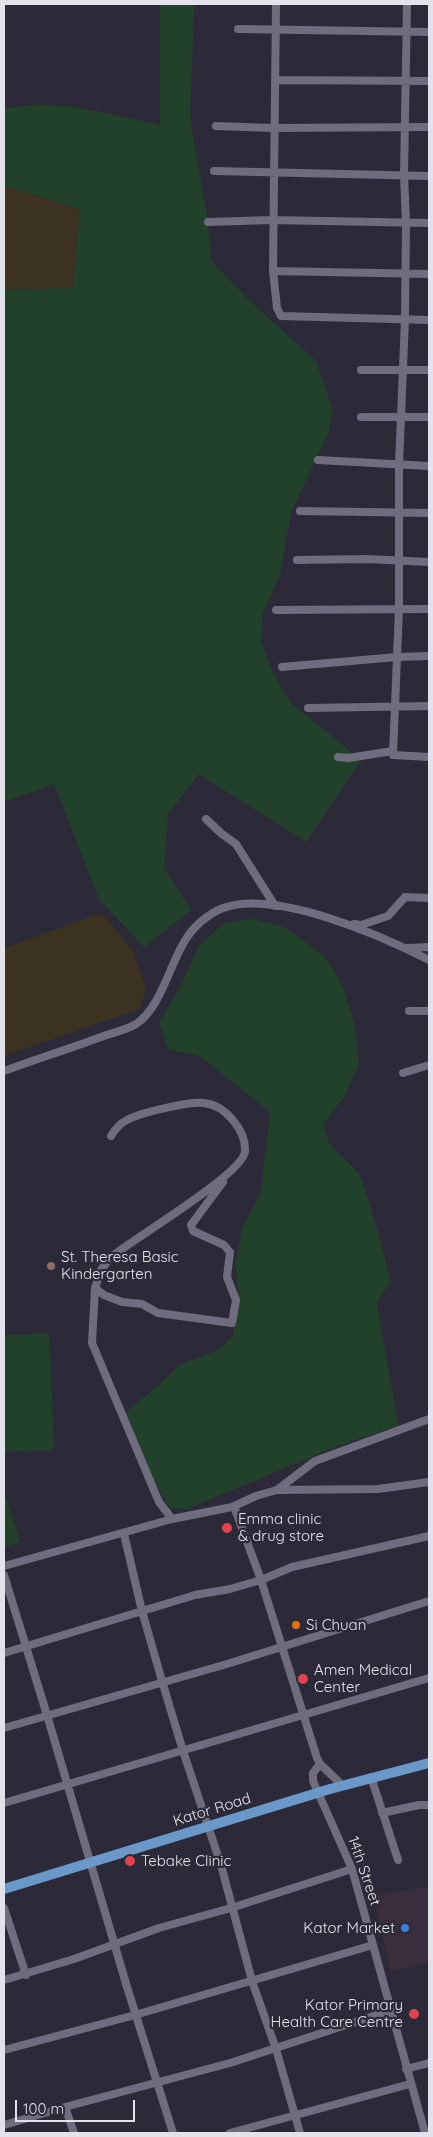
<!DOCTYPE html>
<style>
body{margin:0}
#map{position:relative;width:433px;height:2137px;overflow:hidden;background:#2c2a38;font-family:Quicksand,sans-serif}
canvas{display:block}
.frame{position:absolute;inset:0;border:5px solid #e3e2eb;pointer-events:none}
.scale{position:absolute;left:15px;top:2100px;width:120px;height:22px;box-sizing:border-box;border:2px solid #e3e2eb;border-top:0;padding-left:6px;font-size:15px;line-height:18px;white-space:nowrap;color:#e3e2eb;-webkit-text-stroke:4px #2c2a38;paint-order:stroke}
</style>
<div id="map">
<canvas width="433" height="2137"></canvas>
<div class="frame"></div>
<div class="scale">100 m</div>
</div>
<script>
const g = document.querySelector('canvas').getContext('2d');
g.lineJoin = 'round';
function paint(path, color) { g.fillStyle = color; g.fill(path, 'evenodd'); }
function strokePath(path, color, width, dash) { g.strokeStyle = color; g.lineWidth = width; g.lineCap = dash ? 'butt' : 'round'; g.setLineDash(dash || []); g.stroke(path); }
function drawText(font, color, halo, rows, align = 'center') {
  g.font = font + ' Quicksand,sans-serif'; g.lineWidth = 4.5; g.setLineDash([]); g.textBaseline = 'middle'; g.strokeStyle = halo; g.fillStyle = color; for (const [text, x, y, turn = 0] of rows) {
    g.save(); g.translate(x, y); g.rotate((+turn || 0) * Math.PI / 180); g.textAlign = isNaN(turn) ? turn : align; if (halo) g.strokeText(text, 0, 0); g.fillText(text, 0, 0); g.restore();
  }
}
const commercial = new Path2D(`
 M429 1887V1961L391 1972 373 1896Z`);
const industrial = new Path2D(`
 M4 186 80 209 73 288 4 290Z
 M101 913 132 949 146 988 140 1009 4 1056V948Z`);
const green = new Path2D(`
 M160 4H194L190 118 208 222 211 261 251 302 316 361 333 411 328 434 291 512 280 575 263 613 261 642 273 673 291 703 361 760 306 842 199 774 168 814 164 868 191 910 144 947 99 899 54 784 4 802V290L73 288 80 209 4 186V109C56 97 109 115 160 125Z
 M254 919 286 928 325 957 343 986 354 1024 359 1064 344 1097 323 1124 329 1143 360 1175 369 1201 391 1280 377 1303 398 1426 340 1445 187 1509 170 1508 153 1479 126 1412 159 1385 180 1364 218 1350 233 1336 239 1301 235 1263 243 1227 261 1192 270 1112 200 1056 168 1049 159 1022 180 988 198 947 224 923Z
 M49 1333 54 1450 4 1452V1335Z
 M4 1491 20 1542 4 1547Z`);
const minor = new Path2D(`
 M276 4 273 271 277 308 281 316 429 320
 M407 4 404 175 406 222 405 319 399 465V609L393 755 429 757
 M238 29 429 32
 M275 80 429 81
 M216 126 273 128 429 127
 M214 171 429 176
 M208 222 272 220 429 223
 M273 271 429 274
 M361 370H429
 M361 417H429
 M318 460 429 466
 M300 511 429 513
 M297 560 367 559 429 562
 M276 610 429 609
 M282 667 397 657 429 656
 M308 708 429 706
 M338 757 348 758 393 751
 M206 819 222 834 236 844 275 906H277
 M354 924 361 925 388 916 405 897 429 898
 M408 948 429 947
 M409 1011H429
 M4 1071C36 1059 69 1049 101 1037 112 1033 126 1030 136 1024 161 1008 170 963 186 939 194 926 208 914 223 908 276 889 382 936 429 960
 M403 1073 429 1065
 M111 1136C115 1129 119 1124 127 1120 139 1113 190 1101 204 1103 225 1105 246 1130 245 1151 245 1173 131 1240 110 1258L101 1270 95 1288 92 1343 159 1502 172 1519
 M95 1288 104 1295 122 1302 142 1304 158 1313 232 1323 236 1300 227 1277 230 1252 224 1245 193 1231 191 1225 223 1182
 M277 1490 315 1461 429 1419
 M232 1507 256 1496 277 1490 378 1489 429 1482
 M124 1534 142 1611 162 1681 183 1751 221 1865 252 1981 276 2049 300 2133
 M4 1566 172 1519 232 1507 235 1509 261 1580 317 1758 320 1764 342 1785
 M4 1575 47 1715 127 1987 173 2133
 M4 1653 195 1595 230 1589 261 1580 292 1567 429 1536
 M4 1728 227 1664 429 1601
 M320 1764 313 1773V1781L352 1869 425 2133
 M371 1777 398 1860
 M4 1803 429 1678
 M382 1813 419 1805H429
 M4 1908 26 1975
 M4 1980 74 1959 159 1928 231 1908 352 1869
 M4 2050 135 2015 373 1945
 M406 2069 429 2063
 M65 2107 74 2133
 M4 2125 65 2107 230 2063 392 2010
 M230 2133 410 2084`);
const major = new Path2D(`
 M4 1889 330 1789 429 1763`);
const markers = [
 [51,1266,5,"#8d6e63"],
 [227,1528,6,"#e0444e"],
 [296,1625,5,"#e8710a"],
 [303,1679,6,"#e0444e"],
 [130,1861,6,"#e0444e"],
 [405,1928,5,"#3f7fe0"],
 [414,2014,6,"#e0444e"]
];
const poiNames = [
 ["St. Theresa Basic",61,1257],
 ["Kindergarten",61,1274],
 ["Emma clinic",238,1519],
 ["& drug store",238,1536],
 ["Si Chuan",306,1625],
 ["Amen Medical",314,1670],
 ["Center",314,1687],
 ["Tebake Clinic",141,1861],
 ["Kator Market",395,1928,"right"],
 ["Kator Primary",403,2005,"right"],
 ["Health Care Centre",403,2022,"right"]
];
const streetNames = [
 ["Kator Road",212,1810,-17],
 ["14th Street",364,1871,71]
];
paint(commercial, '#3b2e3c');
paint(industrial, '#3c3222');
paint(green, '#22412b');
strokePath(minor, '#6f6d7d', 8);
strokePath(major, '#6a99c9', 10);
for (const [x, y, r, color] of markers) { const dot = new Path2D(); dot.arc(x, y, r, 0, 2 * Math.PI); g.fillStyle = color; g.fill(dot); strokePath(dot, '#2c2a38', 2); }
drawText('15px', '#e3e2eb', '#2c2a38', poiNames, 'left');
drawText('15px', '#e3e2eb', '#2c2a38', streetNames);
</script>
